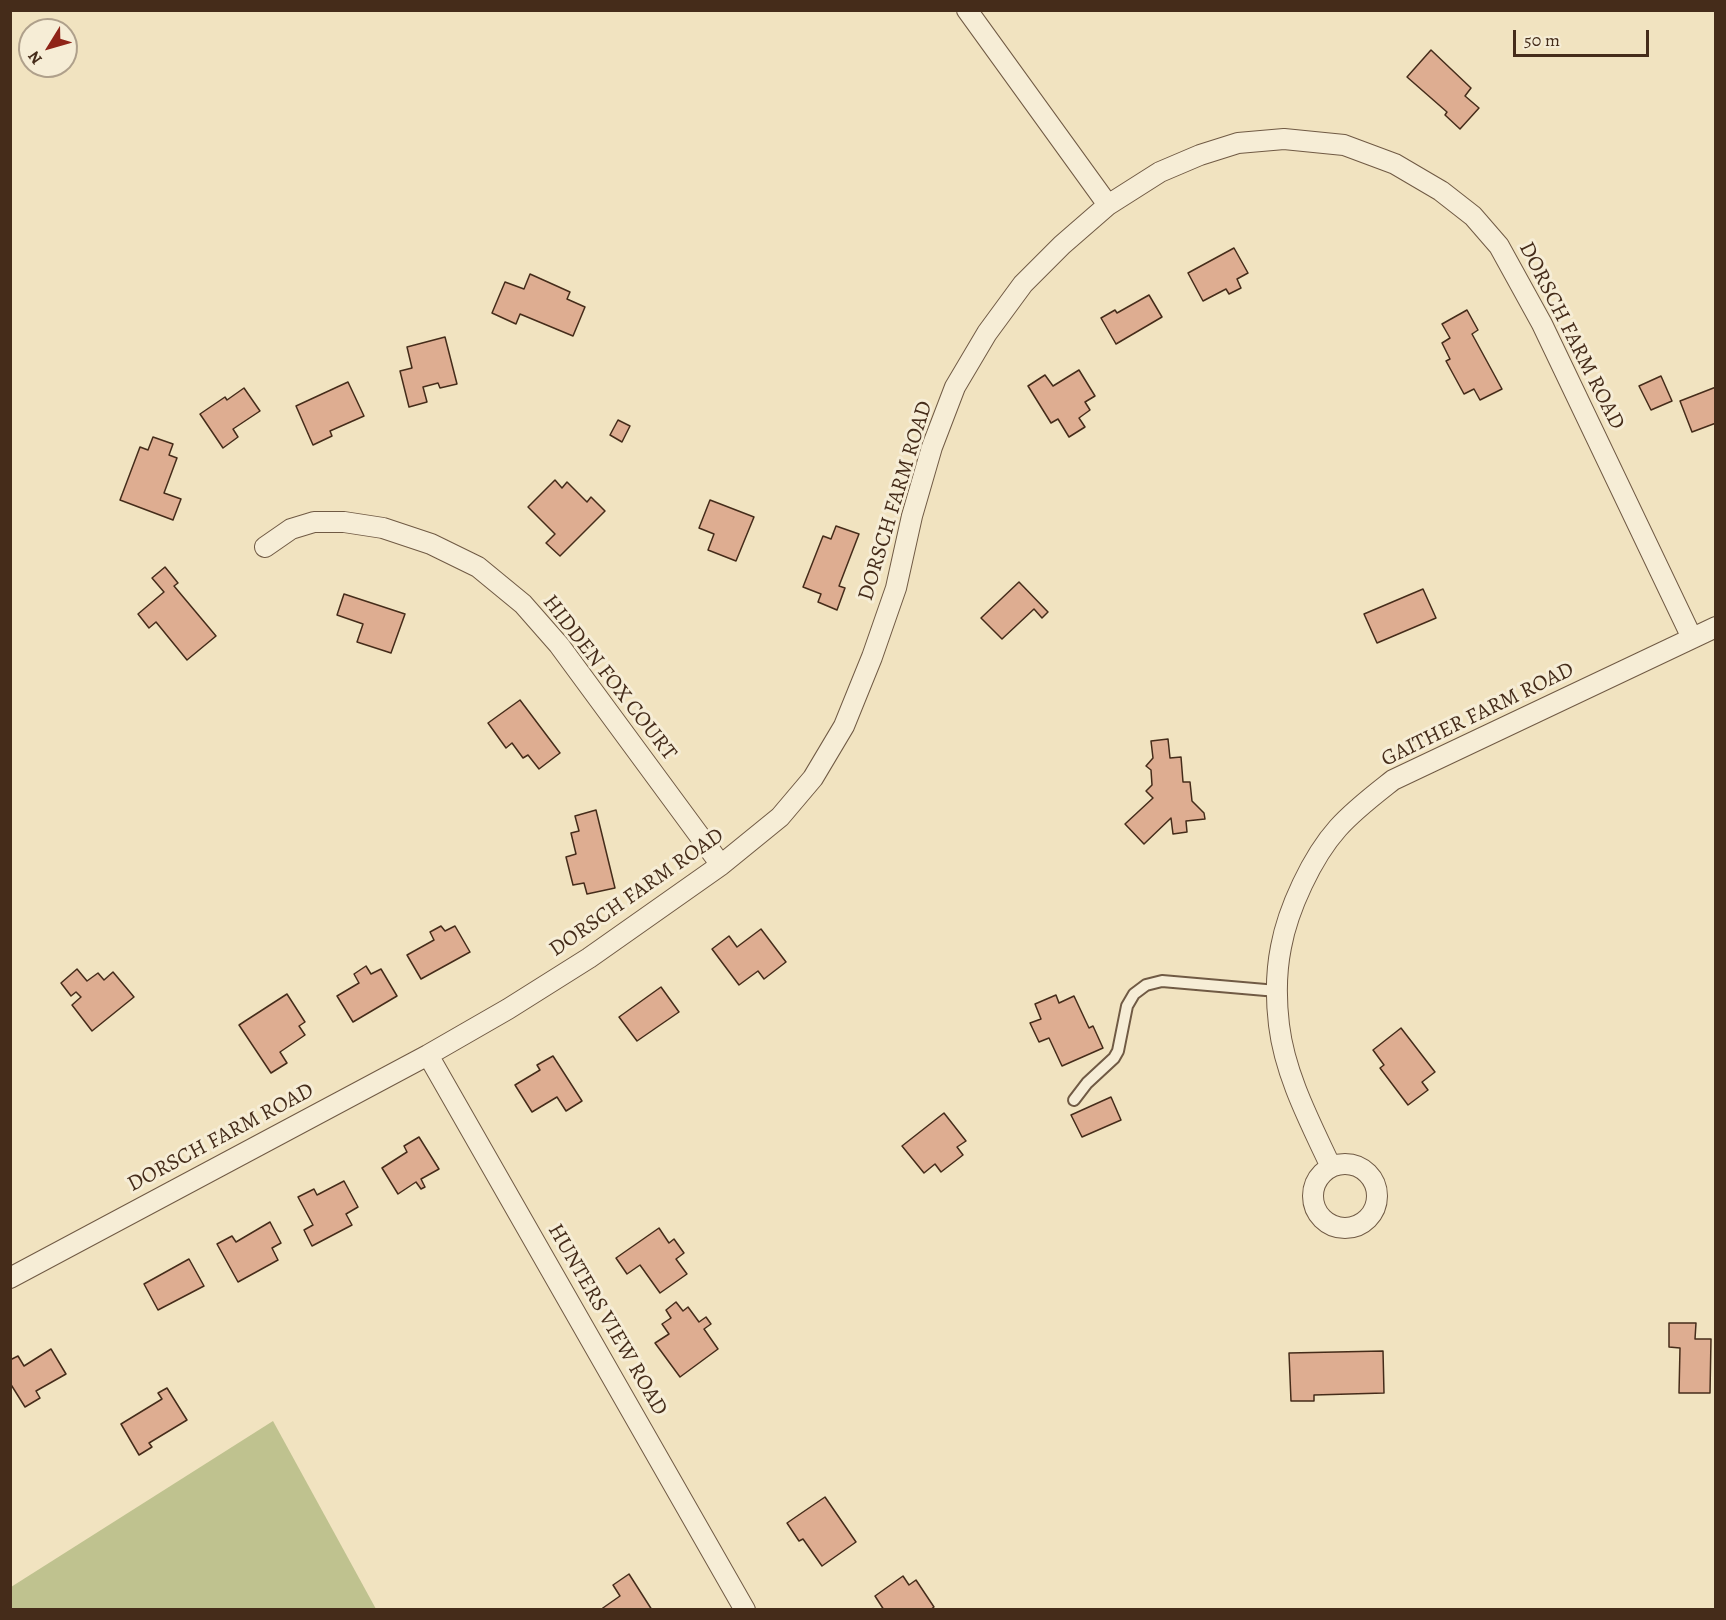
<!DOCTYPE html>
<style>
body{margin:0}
#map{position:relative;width:1726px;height:1620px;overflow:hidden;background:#f1e3c0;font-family:Alegreya,serif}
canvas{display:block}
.frame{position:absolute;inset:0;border:12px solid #452c1a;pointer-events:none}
.north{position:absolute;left:18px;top:18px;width:60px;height:60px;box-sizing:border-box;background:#f6edd6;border:2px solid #afa08b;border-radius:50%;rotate:233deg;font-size:16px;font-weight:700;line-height:24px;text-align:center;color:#452c1a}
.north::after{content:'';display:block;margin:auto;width:21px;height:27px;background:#8f2418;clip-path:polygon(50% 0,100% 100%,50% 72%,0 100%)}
.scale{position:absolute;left:1513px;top:30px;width:136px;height:27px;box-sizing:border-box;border:3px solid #452c1a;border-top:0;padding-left:8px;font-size:18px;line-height:21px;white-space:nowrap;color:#452c1a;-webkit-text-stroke:4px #f6edd6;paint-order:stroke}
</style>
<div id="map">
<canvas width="1726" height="1620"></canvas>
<div class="frame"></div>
<div class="north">N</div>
<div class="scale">50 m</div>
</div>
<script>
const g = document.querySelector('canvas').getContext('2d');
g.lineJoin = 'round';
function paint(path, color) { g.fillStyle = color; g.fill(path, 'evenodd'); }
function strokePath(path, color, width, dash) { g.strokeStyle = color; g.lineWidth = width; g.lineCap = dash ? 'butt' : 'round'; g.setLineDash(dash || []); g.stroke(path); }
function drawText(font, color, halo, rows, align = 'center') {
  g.font = font + ' Alegreya,serif'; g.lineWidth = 6; g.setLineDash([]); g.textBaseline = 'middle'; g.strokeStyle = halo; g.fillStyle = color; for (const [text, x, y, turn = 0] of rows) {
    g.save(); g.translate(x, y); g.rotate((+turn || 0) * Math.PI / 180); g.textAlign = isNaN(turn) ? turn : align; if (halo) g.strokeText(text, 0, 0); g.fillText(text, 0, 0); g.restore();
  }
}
const green = new Path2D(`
 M273 1421 376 1609H11V1587Z`);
const building = new Path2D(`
 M1431 50 1471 88 1465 96 1479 108 1460 129 1445 115 1447 112 1407 77Z
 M1234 248 1248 273 1237 279 1241 288 1229 294 1226 289 1203 301 1188 273Z
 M530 274 570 292 567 299 585 307 573 336 520 314 516 324 492 313 505 282 524 289Z
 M1149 295 1162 317 1116 344 1101 318 1115 310 1117 313Z
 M1467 310 1478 330 1472 334 1502 389 1480 400 1474 389 1464 394 1446 361 1450 359 1442 343 1450 338 1442 324Z
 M445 337 457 384 440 388 438 383 423 387 427 402 409 407 400 371 412 368 407 347Z
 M1079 370 1095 396 1085 402 1090 410 1079 418 1085 427 1069 437 1058 419 1051 423 1028 386 1045 375 1053 386Z
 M1661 376 1672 401 1651 410 1639 386Z
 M348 382 364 416 330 431 332 436 313 445 296 406Z
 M1716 387V423L1692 432 1680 401Z
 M244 388 260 411 233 429 238 437 223 448 200 414 225 397 227 400Z
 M618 420 630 426 622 442 610 435Z
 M153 437 173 444 169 455 177 458 164 493 181 499 173 520 120 500 140 447 148 450Z
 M555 480 562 488 567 482 587 502 591 497 605 511 560 556 546 543 555 534 528 507Z
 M710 500 754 517 736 561 708 550 714 534 699 528Z
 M836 526 859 534 839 586 845 588 837 610 818 602 821 594 803 587 823 536 831 539Z
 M165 567 178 583 174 586 216 636 187 660 156 622 149 628 138 614 164 592 152 578Z
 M1019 582 1048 612 1042 618 1034 609 1002 639 981 618Z
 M1423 589 1436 618 1377 643 1364 614Z
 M344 594 405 614 391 653 357 642 363 624 337 615Z
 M520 700 560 753 539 769 528 755 523 758 512 743 506 748 488 723Z
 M1168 739 1170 758 1181 757 1183 782H1190L1192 801 1204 813 1205 819 1186 821 1187 832 1173 834 1171 818 1144 844 1125 824 1153 798 1146 791 1152 785 1151 770 1146 766 1153 758 1151 741Z
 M596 810 615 888 587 894 584 883 573 885 566 857 576 854 571 833 579 831 575 816Z
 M441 926 445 931 455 926 470 952 421 979 407 955 434 940 430 932Z
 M761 929 786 962 764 979 758 971 739 985 712 949 729 936 737 947Z
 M366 966 371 974 381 969 397 996 353 1022 337 996 359 983 354 974Z
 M77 969 87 981 98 973 104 980 113 972 134 997 92 1031 72 1005 81 997 76 992 71 996 61 983Z
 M661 987 679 1012 637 1041 619 1017Z
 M287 994 305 1022 299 1026 305 1035 280 1052 287 1063 271 1073 239 1025Z
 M1056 995 1059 1003 1074 996 1089 1028 1093 1026 1103 1048 1062 1066 1049 1038 1039 1042 1030 1023 1041 1019 1035 1004Z
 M1401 1028 1435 1072 1422 1082 1428 1090 1408 1105 1380 1068 1384 1065 1373 1050Z
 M553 1056 582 1101 566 1111 557 1097 532 1112 515 1085 540 1070 537 1065Z
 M1111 1097 1121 1120 1082 1137 1071 1115Z
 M944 1113 966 1141 957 1147 963 1155 941 1172 935 1164 924 1173 902 1146Z
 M419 1137 439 1169 421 1179 425 1187 421 1189 416 1182 398 1194 382 1168 407 1152 404 1146Z
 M344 1181 358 1207 346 1214 352 1225 312 1246 304 1230 313 1225 298 1197 314 1189 317 1195Z
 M270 1222 281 1243 272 1248 278 1260 238 1282 217 1244 232 1236 236 1242Z
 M659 1228 669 1243 674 1239 684 1253 676 1259 687 1274 660 1293 640 1265 627 1274 616 1258Z
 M189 1259 204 1286 158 1310 144 1284Z
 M676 1302 683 1311 688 1307 699 1322 706 1317 711 1324 704 1329 718 1349 680 1377 655 1343 669 1334 662 1324 671 1318 666 1310Z
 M1669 1323H1696L1695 1339H1711L1710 1393H1679L1680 1348 1669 1347Z
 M51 1349 66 1374 36 1391 40 1398 25 1407 10 1383V1360L18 1356 24 1366Z
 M1383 1351 1384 1393 1314 1395V1401H1291L1289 1353Z
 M167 1388 187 1420 149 1443 152 1447 139 1455 121 1424 162 1399 158 1393Z
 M825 1497 856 1542 822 1566 803 1539 799 1541 787 1523Z
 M629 1574 652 1610H600L620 1596 613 1585Z
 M903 1576 909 1585 916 1580 934 1607 930 1610H884L875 1596Z`);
const service = new Path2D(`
 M1074 1100 1087 1083 1114 1058 1118 1051 1127 1006 1134 994 1146 985 1162 981 1277 991`);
const minor = new Path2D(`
 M967 10 1108 205
 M265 547 291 529 314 522H344L383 528 431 544 478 567 523 604 559 645 721 865
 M428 1055 745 1610
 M1313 1196a32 32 0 1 1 64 0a32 32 0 1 1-64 0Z
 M1331 1167C1310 1122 1285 1075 1279 1025 1276 1000 1276 972 1281 947 1288 909 1312 857 1338 828 1354 810 1374 795 1393 780L1716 627
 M10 1278 428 1055 508 1009 589 958 721 865 780 817 813 778 844 726 872 657 896 588 912 516 932 447 955 387 987 333 1023 284 1062 245 1108 205 1160 172 1200 155 1238 143 1284 139 1344 145 1395 164 1441 191 1473 216 1499 246 1542 324 1692 638`);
const streetNames = [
 ["DORSCH FARM ROAD",1571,336,63],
 ["DORSCH FARM ROAD",896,501,-73],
 ["HIDDEN FOX COURT",609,678,52],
 ["GAITHER FARM ROAD",1478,715,-26],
 ["DORSCH FARM ROAD",637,893,-35],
 ["DORSCH FARM ROAD",221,1138,-28],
 ["HUNTERS VIEW ROAD",607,1320,60]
];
paint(green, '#bfc28f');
paint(building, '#dead91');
strokePath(building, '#452c1a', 1.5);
strokePath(service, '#705a44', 14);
strokePath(minor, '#705a44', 22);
strokePath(service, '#f6edd6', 10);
strokePath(minor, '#f6edd6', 20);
drawText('22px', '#452c1a', '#f6edd6', streetNames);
</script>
